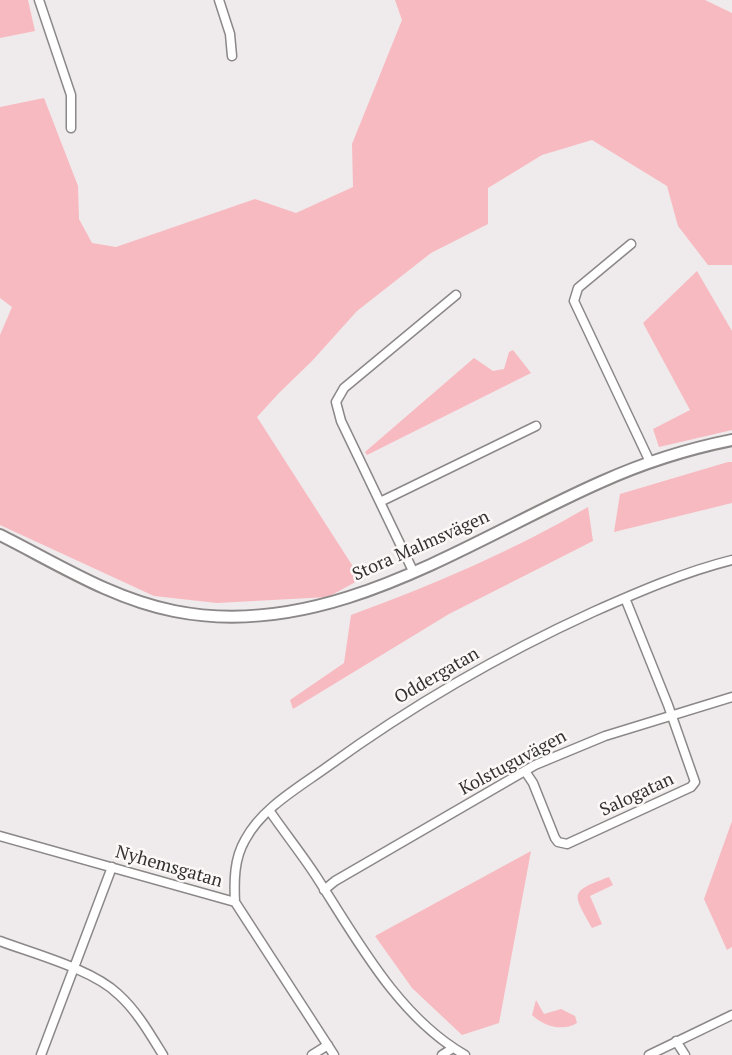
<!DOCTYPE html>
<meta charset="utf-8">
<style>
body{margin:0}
canvas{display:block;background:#efeaeb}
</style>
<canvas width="732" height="1055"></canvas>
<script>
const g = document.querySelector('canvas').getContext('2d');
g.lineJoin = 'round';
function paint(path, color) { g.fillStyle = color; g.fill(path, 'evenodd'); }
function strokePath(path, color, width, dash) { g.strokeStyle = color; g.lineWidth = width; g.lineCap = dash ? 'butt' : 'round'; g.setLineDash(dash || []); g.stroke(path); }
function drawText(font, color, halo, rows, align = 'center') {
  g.font = font + ' "PT Serif",serif'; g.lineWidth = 5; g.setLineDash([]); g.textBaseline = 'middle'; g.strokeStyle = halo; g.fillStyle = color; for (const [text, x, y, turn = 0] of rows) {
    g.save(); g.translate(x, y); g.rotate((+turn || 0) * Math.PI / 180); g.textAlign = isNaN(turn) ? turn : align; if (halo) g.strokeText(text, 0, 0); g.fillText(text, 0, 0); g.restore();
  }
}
const green = new Path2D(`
 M0 0H28L35 31 0 38Z
 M395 0H705L732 13V265H708L678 226 667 186 592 140 542 155 488 188V224L431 253 357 311 312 361 279 393 257 417 361 579 328 597 217 603 154 596 0 525V335L12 307 0 298V107L44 98 78 186 79 219 92 243 116 247 255 199 296 213 353 187 352 144 402 20Z
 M697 271 732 331V430L659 447 653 429 690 410 643 323Z
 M513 350 531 373 367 455 365 452 474 358 493 371 504 369 509 352Z
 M728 462H732V503L614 532 620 494Z
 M588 507 593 541 449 614 293 709 290 700 344 663 351 615C433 585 513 551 588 507Z
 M732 821V947L727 950 704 899Z
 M531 851 499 1023 462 1035 412 988 375 936Z
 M609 877 613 885 590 896 602 924 592 928C573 893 568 892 609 877Z
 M536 1000 544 1014 561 1009 575 1016 577 1023C563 1032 543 1026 532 1015Z`);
const minor = new Path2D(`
 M39 0 71 95V128
 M219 0 230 34 232 56
 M631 244 578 288 574 301 650 462
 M380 502 536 426
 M413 571 341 421 336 402 344 388 456 295
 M525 771 533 783 555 838 558 842 567 844 691 787 695 782 668 705 625 598
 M269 810C284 832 301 853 316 876 356 938 398 1017 465 1055
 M0 836 235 902 334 1055
 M324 890 335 881 535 765 605 736 732 697
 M235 902C234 881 234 859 245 840 262 808 298 788 327 767 411 706 499 655 593 612 638 592 684 572 732 560
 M0 941C34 954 92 969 118 994 137 1011 150 1034 163 1055
 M676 1041 685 1055
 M41 1055 112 867
 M312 1055 328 1045
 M442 1055 453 1048
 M649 1055 732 1015`);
const tertiary = new Path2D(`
 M0 535C56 563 112 599 174 611 328 642 467 541 601 482 643 463 687 449 732 440`);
const streetNames = [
 ["Stora Malmsvägen",421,546,-24],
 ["Oddergatan",437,676,-30],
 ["Kolstuguvägen",513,763,-28],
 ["Salogatan",637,795,-25],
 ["Nyhemsgatan",169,867,16]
];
paint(green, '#f8bac1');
strokePath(minor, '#8c8888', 11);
strokePath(tertiary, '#8c8888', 14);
strokePath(minor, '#fff', 8);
strokePath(tertiary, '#fff', 10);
drawText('18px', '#333131', '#fdf8f8', streetNames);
</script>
